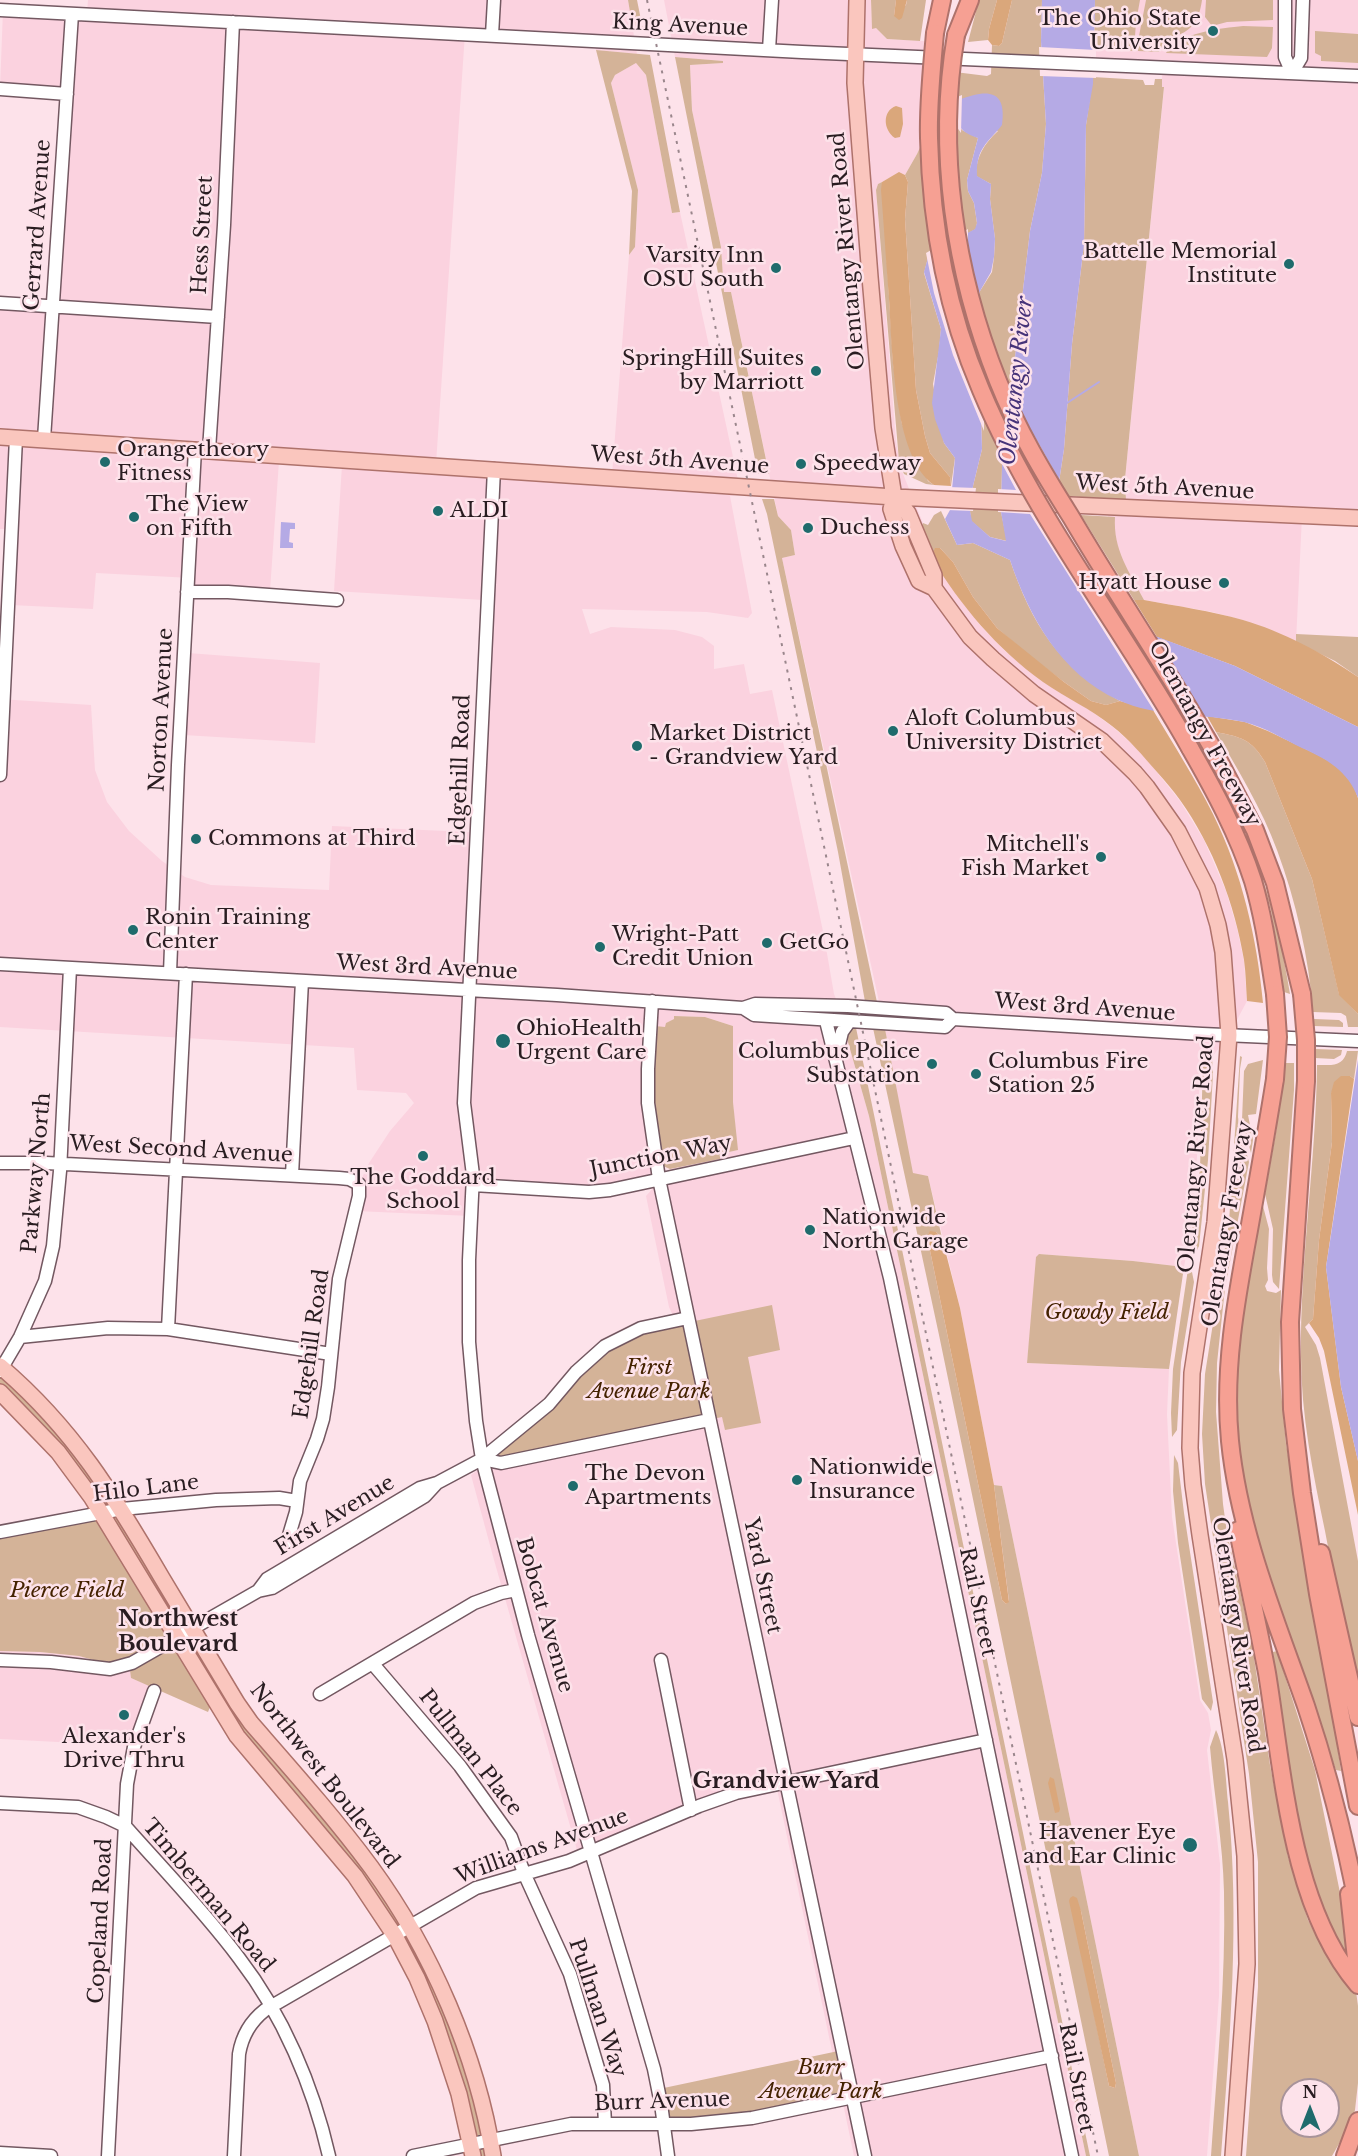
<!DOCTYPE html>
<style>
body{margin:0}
#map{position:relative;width:1358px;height:2156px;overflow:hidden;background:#fde2ea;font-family:"Libre Baskerville",serif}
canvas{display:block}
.north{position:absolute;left:1280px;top:2078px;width:60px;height:60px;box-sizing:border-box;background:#fde2ea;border:2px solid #a8939a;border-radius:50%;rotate:0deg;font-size:16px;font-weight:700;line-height:24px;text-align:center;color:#291d21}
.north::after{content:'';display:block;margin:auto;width:21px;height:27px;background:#1f6b6c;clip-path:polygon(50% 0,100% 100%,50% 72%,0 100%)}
</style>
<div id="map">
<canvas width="1358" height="2156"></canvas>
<div class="north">N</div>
</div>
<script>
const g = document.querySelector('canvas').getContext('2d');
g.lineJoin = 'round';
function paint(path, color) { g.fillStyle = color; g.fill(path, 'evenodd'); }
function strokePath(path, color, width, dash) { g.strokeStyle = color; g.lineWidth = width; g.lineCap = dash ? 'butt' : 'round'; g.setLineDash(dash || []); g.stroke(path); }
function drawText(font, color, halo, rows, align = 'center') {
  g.font = font + ' "Libre Baskerville",serif'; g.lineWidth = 5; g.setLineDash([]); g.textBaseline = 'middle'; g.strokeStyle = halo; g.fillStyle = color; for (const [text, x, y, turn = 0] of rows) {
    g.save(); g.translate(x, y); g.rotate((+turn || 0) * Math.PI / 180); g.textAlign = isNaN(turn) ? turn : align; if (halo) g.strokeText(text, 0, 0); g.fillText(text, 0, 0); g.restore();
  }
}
const built = new Path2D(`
 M88 0H628L637 54 596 50 593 39 465 33 436 464 612 475 629 255 635 247 638 190 611 83 615 75 636 63 646 75 672 213 680 212 741 494 730 496 752 613 748 618 707 612 582 609 590 634 611 627 675 630 702 637 714 646V669L744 664 750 694 772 690 824 936 834 994 836 999 841 1002 847 1027 846 1035 869 1116 1086 2156H854L776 1784 687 1811 577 1850 494 1560 471 1475 676 1322 669 1307 646 1196 670 1169 719 1159V1154L737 1150 733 1102V1026L705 1017 675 1016 674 1019 666 1023 663 1166 641 1189 474 1187 471 1216 355 1211 359 1184 369 1163 390 1131 414 1103 406 1093 357 1090 354 1048 0 1027V699L91 705 95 770 107 802 129 831 162 861 185 877 211 885 329 890 332 826 469 832 478 726 483 600 334 591 342 465 279 461 270 591 192 587 191 578 96 573 93 609 11 605 14 529H0V302L51 305 65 93 0 89 3 10 87 13Z
 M664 0H871L872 28H876L887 39 956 43 955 72 917 154 905 175 899 173 878 184 876 190 896 442 901 469 923 523 921 528 979 624 1005 651 1044 682 1091 711 1114 728 1140 751 1180 801 1204 840 1226 891 1237 928 1244 961 1247 1001 1229 1035 1212 1057 1200 1062 1197 1157 1191 1228 1184 1267 1133 1261 1039 1254 1027 1363 1169 1369 1167 1414 1172 1517 1200 1700 1208 1713 1211 1730 1207 1750 1220 1864 1219 1996 1207 2156H1139L1002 1486 994 1485 960 1308 928 1176 913 1174 906 1144 885 1029 782 558 795 555 791 530 778 516 731 292H724L721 247 692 110 690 65 722 63V61L675 57Z
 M1069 0H1358V518L1302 516 1296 642 1246 621 1212 612 1144 600H1134L1108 517 1109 499 1126 496 1125 479 1164 88 1161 87 1163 68 1066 63Z
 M188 653 320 663 315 743 184 735Z
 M0 1651 40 1652 79 1656 131 1670V1678L160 1690 135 1746 0 1739Z`);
const green = new Path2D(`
 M628 0H637L643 30H633Z
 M871 0H896L894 16 906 5 907 0H926L920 41 887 39 876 28 872 29Z
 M979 0H997L989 29 988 40 968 42Z
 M1012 0H1042L1041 41 1046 124 1042 173 1030 231 1002 467 1001 512 1007 541 990 537 971 521 970 511 973 486 982 449 981 415 969 343 970 327 980 291 992 272 994 257 995 239 990 199 991 184 976 176C976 156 984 144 998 131L957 122 962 130 978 138 967 180 968 191 974 203 977 223 976 229 929 254 924 273 941 329 939 351 933 384 944 443 955 458 951 486 950 477 930 453 925 436 916 390 905 219 908 182 905 175 917 154 955 72 987 76 991 74 992 45 999 46 1002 43Z
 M1095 0H1140L1136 22 1134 51 1094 48Z
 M1146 0H1202C1196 42 1174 27 1159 52L1138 51 1139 36Z
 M1206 0H1273V20L1227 22 1212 26 1205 17Z
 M1243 26 1273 27 1272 48 1267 57 1166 53C1177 33 1222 28 1243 26Z
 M1315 31 1358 34V63L1321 61V56L1315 53Z
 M596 50 650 55 680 212 672 213 646 75 636 63 615 75 611 83 638 190 635 247 629 255 632 191Z
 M675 57 723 61V63L690 65 692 110 721 247 724 292H731L769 474H758Z
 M1093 77 1143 80 1145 85H1154L1155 79H1162V87H1164L1130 428 1125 479 1126 501 1057 495 1064 449 1072 344 1084 244 1086 125Z
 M882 182 893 362 899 406 902 424 928 481 934 485 926 484 904 474 899 461 876 190 878 184Z
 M762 499H774L778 516 791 530 795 555 782 558 878 1007H866L838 852 767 514Z
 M941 511 957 545 973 543 1010 560C1032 625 1059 667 1120 701L1106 705 1091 701 1064 682 1026 653 997 628 973 597 953 562 940 548 931 557 921 528 923 523 928 525 934 515Z
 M1081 515 1115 517C1113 550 1129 571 1144 600H1134Z
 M1296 634 1358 637V677L1335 661 1296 642Z
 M1216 732C1241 737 1251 739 1265 762L1312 879 1339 994 1358 1014V1027H1348L1346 1016 1341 1013 1313 1012C1309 958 1296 901 1277 850 1262 809 1238 770 1216 732Z
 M1259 869C1274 909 1283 951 1290 994L1284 992 1271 911Z
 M674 1016 705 1017 733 1026V1102L738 1150 720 1154V1159L670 1169 663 1166 654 1094 655 1026 665 1027 666 1023 674 1019Z
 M1314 1019 1339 1020 1343 1023V1027L1314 1026Z
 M855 1023 1090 2156H1086L869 1116 846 1035Z
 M873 1028 885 1029 913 1173 928 1176 942 1238 936 1232H930L927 1236 1002 1600 1006 1604 1009 1601 994 1485 1002 1486 1139 2156H1109L939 1335ZM1070 1898 1081 1911 1116 2083 1115 2088 1109 2086Z
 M1315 1049 1342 1050 1341 1055 1334 1059 1315 1058Z
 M1347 1051H1358L1354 1079 1350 1076 1331 1093 1332 1142 1319 1240 1313 1319 1305 1327 1316 1345 1320 1358 1358 1561V1687C1345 1636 1335 1584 1325 1531 1313 1473 1301 1415 1301 1356 1300 1259 1316 1162 1317 1065 1332 1065 1343 1067 1347 1051Z
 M1240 1056 1242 1057 1240 1069 1238 1117 1240 1131 1249 1162 1225 1288 1217 1363 1216 1412 1223 1504 1227 1533 1252 1644 1270 1765 1288 1857 1308 1920 1329 1961 1339 1943 1317 1899 1300 1834 1274 1671 1273 1652 1277 1651 1315 1770 1348 1932 1358 2006V2083L1355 2110 1351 2123 1332 2156H1246L1258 1987V1862L1249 1774 1205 1484 1202 1434 1205 1374 1229 1222ZM1292 2090H1328V2126H1292Z
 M1212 1057 1213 1074 1208 1160 1199 1246 1197 1250 1189 1254 1200 1169 1203 1061Z
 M1263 1060 1256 1114 1248 1115 1253 1140 1251 1153 1242 1120 1244 1071 1248 1064Z
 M1284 1063H1294V1090L1279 1289 1273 1282 1272 1275 1273 1229 1265 1194 1276 1132Z
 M1263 1206 1269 1229 1267 1268 1268 1280 1265 1286 1267 1291 1276 1293 1281 1290 1279 1370 1286 1444 1327 1678 1341 1771 1336 1770C1298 1662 1247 1545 1238 1431 1232 1355 1247 1279 1263 1206Z
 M1039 1254 1133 1261 1184 1267 1169 1369 1027 1363 1036 1257Z
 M1188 1269 1192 1272 1194 1282 1181 1362 1177 1430 1172 1437 1171 1413 1173 1369Z
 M772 1305 780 1350 748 1357 761 1423 725 1430 722 1417 501 1463 482 1459 622 1336Z
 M0 1366 69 1435 237 1703 371 1867 443 1995 493 2156H473L459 2094 395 1936 237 1736 101 1514 0 1392Z
 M1174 1455 1178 1463 1184 1513 1213 1702 1211 1711 1202 1699 1178 1543 1173 1491Z
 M98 1520 210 1707 208 1712 131 1678 130 1670 79 1656 40 1652 0 1651V1537Z
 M1216 1730C1225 1748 1226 1782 1228 1802 1240 1920 1230 2038 1221 2156H1211C1217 2068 1226 1980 1224 1892 1223 1843 1214 1796 1210 1747Z
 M843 2050 853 2097 840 2101 664 2124 659 2089Z`);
const forest = new Path2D(`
 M896 0H907L902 18 899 20 894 16Z
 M997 0H1012L1002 43 999 46 992 45 988 40 989 29Z
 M896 106 902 108 903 124 900 137 895 138C883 130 882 111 896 106Z
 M899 172 905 175 908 182 905 219 916 390 925 436 930 453 950 477 951 486 934 485C893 457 892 346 889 299 886 263 884 226 881 190L882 182Z
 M935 548H940L953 562 973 597 997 628 1064 682 1091 701 1106 705 1120 701 1153 710C1173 744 1195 778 1213 814 1242 873 1257 938 1263 1003L1247 1001C1246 988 1246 974 1244 960 1235 905 1213 846 1180 800 1173 790 1165 781 1157 772 1143 756 1129 739 1112 726 1091 709 1066 698 1043 682 996 648 961 606 931 557Z
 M1134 600H1144C1177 606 1211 611 1243 620 1281 631 1325 654 1358 677V727L1235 666 1157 637Z
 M1207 716 1245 722 1268 731 1320 756 1337 766 1353 784 1358 798V1014L1339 995 1312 879 1265 762C1251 739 1241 737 1216 732Z
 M1341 1076H1350L1354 1079 1326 1267 1341 1387 1358 1461V1515L1324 1351 1319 1338 1309 1323 1313 1319 1319 1240 1332 1142 1331 1093 1334 1082Z
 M930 1231 936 1232 942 1238 960 1308 994 1485 1009 1602 1006 1604 1002 1600 927 1236Z
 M1050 1777 1054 1779 1060 1809 1059 1812 1055 1813 1048 1783Z
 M1073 1896 1077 1898 1081 1911 1116 2083 1115 2088 1109 2086 1069 1901 1070 1898Z`);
const water = new Path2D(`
 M1042 0H1095L1093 84 1086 125 1084 244 1072 344 1064 449 1057 495 1058 520 1115 621 1235 666 1358 727V798C1348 771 1327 759 1302 748 1283 739 1265 727 1244 722 1203 713 1157 718 1118 700 1061 674 1029 617 1010 560L973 543 957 545 945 519 950 510 955 458 944 443 935 419 932 403 941 329 924 272 929 254 975 229 977 223 974 203 968 191 967 180 978 138C954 130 957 121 959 100 987 89 1007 89 1002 125 987 144 976 148 977 176L991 184 990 199 995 239 994 257 991 272 980 291 970 327 969 343 981 415 982 449 973 486 970 511 972 521 990 537 1006 541 1001 512 1002 467 1030 231 1042 173 1046 124 1041 41Z
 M281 522 295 523V529H290L289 542 293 543V548H280Z
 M1358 1060V1461L1341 1387 1326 1267Z`);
const pier = new Path2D(`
 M1039 47 1096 50V78L1040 76Z
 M962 95 961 133 954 123 957 97Z
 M968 229V252L973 327 972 343 984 414V431L953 355 934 293 926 253Z
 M1010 386 1021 412 1062 485 1061 519 1072 551 1117 619 1153 633 1206 719 1156 714 1030 514 998 512V489L1016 490 1000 460Z
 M948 487 976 488 973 511 947 510Z`);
const stream = new Path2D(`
 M1067 403 1099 382`);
const minor = new Path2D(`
 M1285 0V57L1292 73
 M0 10 802 52 1358 76
 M492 35 494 0
 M769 50 772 0
 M1292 73 1301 58 1303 0
 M0 89 67 94
 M0 303 218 317
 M44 439 72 14
 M209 450 224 225 233 22
 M494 469 464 1103 473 1175 469 1260V1342L476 1421 482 1459 528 1635 654 2069 661 2104 668 2156
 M187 592H228L337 600
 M0 775 16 438
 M0 964 557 995 743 1008 755 1004 848 1006 946 1013 953 1019 1202 1034 1358 1041
 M170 973 178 765 195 449
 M652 1001 648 1069V1103L659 1179 865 2156
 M743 1008 754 1015 945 1027 953 1019
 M826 1021 890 1278 1072 2156
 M837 1053 842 1032 849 1022
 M0 1163H46L339 1178 349 1179 359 1184V1196L339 1279 328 1387 323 1419 317 1439 300 1481 296 1512 287 1542
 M292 1175 302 981
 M473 1185 589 1192 610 1190 854 1138
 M168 1329 186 974
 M20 1337 108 1328 168 1329 331 1354
 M0 1371 20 1337 45 1281 53 1246 60 1171 70 968
 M482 1459 501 1463 709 1420
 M0 1532 122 1509 216 1500 279 1498 297 1501
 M258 1591 267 1579 420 1488 437 1483 482 1459 549 1404 576 1372 605 1346 641 1328 688 1318
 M0 1660 51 1662 110 1669 132 1663 258 1591 272 1588 425 1496 436 1484
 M661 1660 691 1810
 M373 1664 460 1766 511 1837 524 1873 570 1974 603 2085 605 2124
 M320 1694 474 1603 501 1593 516 1590
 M0 1803 78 1807 106 1817 125 1826C163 1869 204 1911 239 1958 283 2015 313 2086 329 2156
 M0 2153 51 2156
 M108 2156 127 1784 134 1747 154 1691
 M234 2156 239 2054C242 2036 251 2021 265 2010L476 1888 569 1861 699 1806 736 1793 986 1740
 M413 2156 571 2124H691L752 2118 1052 2056`);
const major = new Path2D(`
 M857 0 855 83 870 277 883 428 894 497 891 509 903 546 919 581 934 588 970 637 993 659 1034 694 1102 741 1135 773 1147 787 1178 831 1207 888 1218 925 1223 952 1229 1035 1215 1222 1192 1373 1190 1448 1193 1485 1200 1535 1235 1759 1245 1856 1247 1964 1233 2156
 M0 437 894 497 1358 518
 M894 497 908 513 934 575V588
 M0 1366C74 1429 114 1496 162 1578 187 1620 212 1661 237 1703L251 1723C292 1770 334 1817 371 1867 431 1949 477 2055 493 2156
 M0 1392 58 1452 92 1498 237 1736 355 1876 395 1936 417 1978 435 2021 459 2094 473 2156`);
const highway = new Path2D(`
 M935 33 942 0
 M956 35 970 0
 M1190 748C1214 790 1238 834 1253 881 1264 918 1269 956 1275 994
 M1213 749 1255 830 1275 883 1302 994
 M1275 1079C1267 1129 1258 1180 1249 1230 1236 1300 1223 1370 1230 1441 1239 1532 1276 1620 1306 1706 1328 1772 1345 1839 1358 1907
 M1306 1081 1290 1322 1292 1409 1302 1493 1318 1594 1358 1806
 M1238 1530C1247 1578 1258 1625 1267 1673 1283 1772 1291 1907 1358 1985
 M1321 1553 1358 1717
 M1349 1894 1358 1977
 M1345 2156 1358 2121`);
const rail = new Path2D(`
 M647 0 1098 2156`);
const highwayBridge = new Path2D(`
 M935 33C932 68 928 103 929 138 931 224 947 311 981 390 1034 517 1123 628 1190 748
 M956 35C936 151 955 273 998 381 1017 429 1044 474 1071 517 1117 595 1168 670 1213 749
 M1275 994 1278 1037 1275 1079
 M1302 994 1306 1040V1081`);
const markers = [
 [1213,31,6,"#1f6b6c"],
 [1289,264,6,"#1f6b6c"],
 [776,268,6,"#1f6b6c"],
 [816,371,6,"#1f6b6c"],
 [105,462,6,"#1f6b6c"],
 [801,464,6,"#1f6b6c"],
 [438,511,6,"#1f6b6c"],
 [134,517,6,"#1f6b6c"],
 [808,528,6,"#1f6b6c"],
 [1224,583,6,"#1f6b6c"],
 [893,731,6,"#1f6b6c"],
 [637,746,6,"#1f6b6c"],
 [196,839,6,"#1f6b6c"],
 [1101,857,6,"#1f6b6c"],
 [133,930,6,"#1f6b6c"],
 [767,943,6,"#1f6b6c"],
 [600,947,6,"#1f6b6c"],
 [503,1041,8,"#1f6b6c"],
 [932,1064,6,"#1f6b6c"],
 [976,1074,6,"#1f6b6c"],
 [423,1156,6,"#1f6b6c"],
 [810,1230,6,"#1f6b6c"],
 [797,1480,6,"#1f6b6c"],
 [573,1486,6,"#1f6b6c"],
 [124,1715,6,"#1f6b6c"],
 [1190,1845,8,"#1f6b6c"]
];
const poiNames = [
 ["The Ohio State",1201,19,"right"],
 ["University",1201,43,"right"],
 ["Battelle Memorial",1277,252,"right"],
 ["Institute",1277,276,"right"],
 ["Varsity Inn",764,256,"right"],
 ["OSU South",764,280,"right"],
 ["SpringHill Suites",804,359,"right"],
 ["by Marriott",804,383,"right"],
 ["Orangetheory",117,450],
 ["Fitness",117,474],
 ["Speedway",813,464],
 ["The View",146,505],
 ["on Fifth",146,529],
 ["ALDI",450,511],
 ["Duchess",820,528],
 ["Hyatt House",1212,583,"right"],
 ["Aloft Columbus",905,719],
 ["University District",905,743],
 ["Market District",649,734],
 ["- Grandview Yard",649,758],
 ["Commons at Third",208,839],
 ["Mitchell's",1089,845,"right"],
 ["Fish Market",1089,869,"right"],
 ["Ronin Training",145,918],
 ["Center",145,942],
 ["Wright-Patt",612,935],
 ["Credit Union",612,959],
 ["GetGo",779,943],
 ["OhioHealth",516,1029],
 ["Urgent Care",516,1053],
 ["Columbus Police",920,1052,"right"],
 ["Substation",920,1076,"right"],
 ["Columbus Fire",988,1062],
 ["Station 25",988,1086],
 ["The Goddard",423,1178,"center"],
 ["School",423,1202,"center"],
 ["Nationwide",822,1218],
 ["North Garage",822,1242],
 ["Nationwide",809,1468],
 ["Insurance",809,1492],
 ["The Devon",585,1474],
 ["Apartments",585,1498],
 ["Alexander's",124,1737,"center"],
 ["Drive Thru",124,1761,"center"],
 ["Havener Eye",1176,1833,"right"],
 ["and Ear Clinic",1176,1857,"right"]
];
const streetNames = [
 ["King Avenue",680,26,3],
 ["Gerrard Avenue",38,225,-86],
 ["Hess Street",203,235,-87],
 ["Olentangy River Road",848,251,-95],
 ["West 5th Avenue",680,461,4],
 ["West 5th Avenue",1165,488,3],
 ["Norton Avenue",162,710,-87],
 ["Olentangy Freeway",1204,734,61],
 ["Edgehill Road",461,770,-88],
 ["West 3rd Avenue",427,968,3],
 ["West 3rd Avenue",1085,1008,4],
 ["West Second Avenue",181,1150,3],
 ["Olentangy River Road",1197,1154,-85],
 ["Junction Way",661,1157,-11],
 ["Parkway North",37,1173,-85],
 ["Olentangy Freeway",1228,1224,-80],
 ["Edgehill Road",312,1344,-82],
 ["Hilo Lane",146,1489,-7],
 ["First Avenue",335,1516,-31],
 ["Yard Street",762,1576,78],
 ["Rail Street",977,1602,78],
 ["Bobcat Avenue",544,1615,74],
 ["Olentangy River Road",1237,1635,81],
 ["Pullman Place",470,1753,52],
 ["Northwest Boulevard",324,1776,52],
 ["Williams Avenue",542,1847,-20],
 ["Timberman Road",208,1896,50],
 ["Copeland Road",101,1921,-87],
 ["Pullman Way",597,2008,72],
 ["Rail Street",1076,2078,79],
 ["Burr Avenue",662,2102,-2]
];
const parkNames = [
 ["Gowdy Field",1107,1313],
 ["First",649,1368],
 ["Avenue Park",649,1392],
 ["Pierce Field",67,1591],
 ["Burr",821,2068],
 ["Avenue Park",821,2092]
];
const waterNames = [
 ["Olentangy River",1017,381,-84]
];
const neighbourhoodNames = [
 ["Northwest",178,1620],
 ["Boulevard",178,1645],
 ["Grandview Yard",786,1782]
];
paint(built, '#fbd2df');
paint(green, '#d4b398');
paint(forest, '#daa77b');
paint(water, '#b5aae5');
paint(pier, '#fde2ea');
strokePath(stream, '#b5aae5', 2);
strokePath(minor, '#735861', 15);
strokePath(major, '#ae726b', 18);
strokePath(highway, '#ae726b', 20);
strokePath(minor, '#fff', 12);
strokePath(major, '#fac6be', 15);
strokePath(highway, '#f6a093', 16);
strokePath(rail, '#9a868c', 2, [3, 6]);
strokePath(highwayBridge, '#ae726b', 20, []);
strokePath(highwayBridge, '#f6a093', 16);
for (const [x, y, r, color] of markers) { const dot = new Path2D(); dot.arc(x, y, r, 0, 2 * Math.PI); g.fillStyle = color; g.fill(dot); strokePath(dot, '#fde2ea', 2); }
drawText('21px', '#291d21', '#fde2ea', poiNames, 'left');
drawText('21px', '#291d21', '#fde2ea', streetNames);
drawText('italic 21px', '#420', '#fde2ea', parkNames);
drawText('italic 22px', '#463379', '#fde2ea', waterNames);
drawText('bold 22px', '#291d21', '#fde2ea', neighbourhoodNames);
</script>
